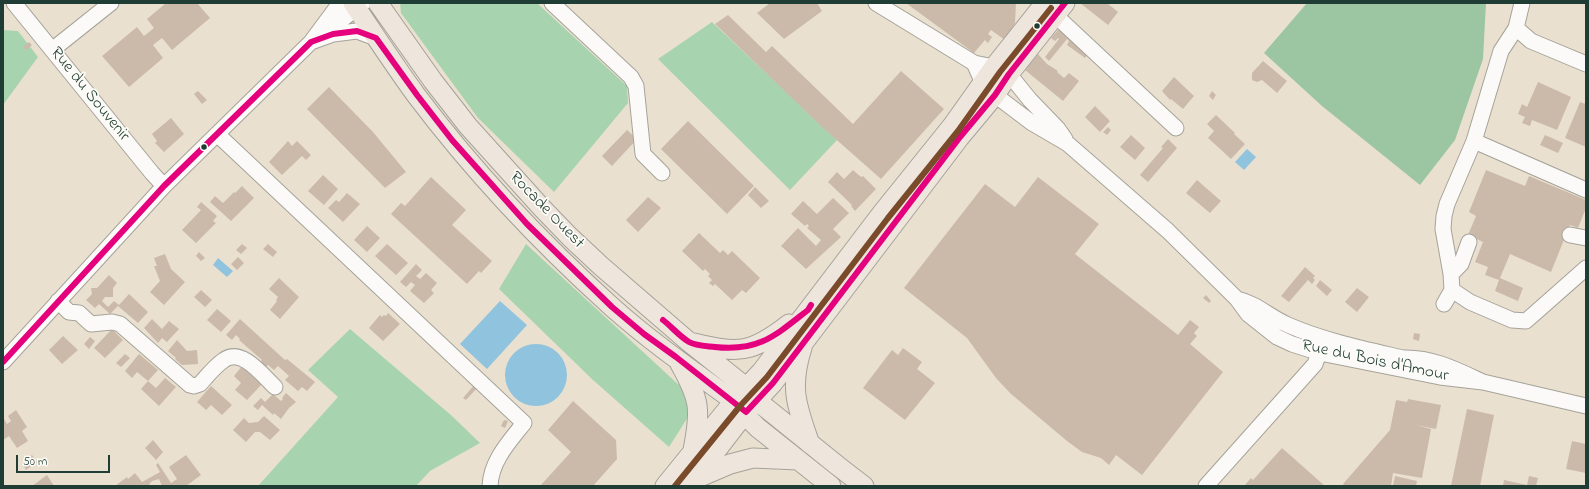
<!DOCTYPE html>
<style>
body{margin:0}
#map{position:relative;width:1589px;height:489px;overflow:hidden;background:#eae0d0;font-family:"Indie Flower",sans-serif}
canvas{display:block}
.frame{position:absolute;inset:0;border:4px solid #1f3d34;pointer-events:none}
.scale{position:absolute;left:16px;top:455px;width:94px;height:18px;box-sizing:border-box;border:2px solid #1f3d34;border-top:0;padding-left:5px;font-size:12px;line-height:14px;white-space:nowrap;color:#1f3d34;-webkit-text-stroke:3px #fdfcf7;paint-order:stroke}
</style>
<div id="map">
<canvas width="1589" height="489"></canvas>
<div class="frame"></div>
<div class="scale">50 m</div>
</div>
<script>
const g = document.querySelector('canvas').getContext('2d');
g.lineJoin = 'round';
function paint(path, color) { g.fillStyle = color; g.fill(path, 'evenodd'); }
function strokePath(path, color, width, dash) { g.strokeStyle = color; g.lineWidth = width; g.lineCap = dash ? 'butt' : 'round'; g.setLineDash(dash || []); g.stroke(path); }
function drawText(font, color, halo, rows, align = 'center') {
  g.font = font + ' "Indie Flower",sans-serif'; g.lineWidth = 3.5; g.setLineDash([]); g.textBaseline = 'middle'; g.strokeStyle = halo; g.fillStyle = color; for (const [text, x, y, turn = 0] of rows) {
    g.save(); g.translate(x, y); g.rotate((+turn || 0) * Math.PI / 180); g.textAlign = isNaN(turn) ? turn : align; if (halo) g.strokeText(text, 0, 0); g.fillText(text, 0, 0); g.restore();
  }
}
const green = new Path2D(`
 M400 3H537L627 86 628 103 554 192 478 118 401 13Z
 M712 22 837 140 790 190 658 59Z
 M3 30 18 31 38 57 3 105Z
 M526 244 680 386 688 402V417L669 447 593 380 499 289Z
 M350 329 452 416 480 443 430 471 416 486H258L338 397 308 370Z`);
const forest = new Path2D(`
 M1307 3H1486L1483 59 1455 140 1420 185 1322 106 1264 53Z`);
const water = new Path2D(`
 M1247 149 1256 157 1244 170 1235 162Z
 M218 258 233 271 227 277 213 265Z
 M500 301 527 325 487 369 460 344Z
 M505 375a31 31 0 1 1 62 0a31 31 0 1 1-62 0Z`);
const building = new Path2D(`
 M166 3H197L210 18 172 50 162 38 153 45 163 58 129 87 102 56 137 27 144 36 154 28 147 19Z
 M770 3H817L822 11 784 39 757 13Z
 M906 3H1016L1015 23 1005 40 991 30 988 34 992 37 988 43 985 40 974 53Z
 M1080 3H1107L1118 12 1108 25Z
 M728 15 766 52 772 46 853 124 901 71 944 109 881 179 822 127 715 24Z
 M1059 29 1088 54 1085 58 1067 45 1069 41 1067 39 1049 61 1045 57 1059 39 1058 38 1055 41 1051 38Z
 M29 42 32 45 26 50 23 47Z
 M1038 54 1047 64 1058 71 1057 72 1064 78 1069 73 1079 81 1063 101 1025 70Z
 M1263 61 1287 81 1277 93 1262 80 1257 82 1252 80V73Z
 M1174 77 1194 96 1183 109 1171 99 1170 100 1162 91Z
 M1538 82 1571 97 1557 130 1532 120 1530 126 1522 123 1525 117 1518 114 1522 104 1527 107Z
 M329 87 373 132 406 172 385 188 307 109Z
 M198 91 207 100 202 104 194 94Z
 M1212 91 1216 95 1213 100 1209 96Z
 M1580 102 1586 104V147L1565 138Z
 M1095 106 1110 121 1100 132 1085 117Z
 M1216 115 1235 133 1234 134 1245 144 1231 159 1208 138 1214 131 1207 124Z
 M171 118 184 134 164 152 155 143 157 141 152 134Z
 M688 121 754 186 727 214 661 149Z
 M1108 127 1111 130 1107 135 1103 132Z
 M627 130 637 139 612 166 602 156Z
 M1131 135 1145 148 1135 160 1120 147Z
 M1545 135 1563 143 1558 153 1540 145Z
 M1168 139 1177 148 1148 182 1140 175 1163 148 1161 147Z
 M288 141 292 146 297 141 311 155 306 160 302 156 282 175 269 162Z
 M853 170 861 177 863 176 876 189 855 211 851 206 852 205 828 182 837 172 844 179Z
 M1486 170 1525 186 1529 176 1586 200V208L1578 228 1570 225 1551 272 1510 254 1500 278 1523 288 1518 301 1495 291 1499 280 1485 275 1488 267 1475 262 1483 242 1468 235 1476 216 1469 212Z
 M323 175 338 189 324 205 308 191Z
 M431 177 466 210 452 225 492 261 481 273 479 271 467 284 391 214 401 203 405 206Z
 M1038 177 1099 224 1075 254 1178 335 1190 320 1199 327 1194 333 1197 336 1190 344 1223 372 1142 475 1116 455 1109 465 1101 458 1082 452 1067 441 1010 393 996 378 967 338 904 288 985 184 1015 207Z
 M1197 180 1221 201 1210 213 1186 193Z
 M242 186 254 198 231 221 210 202 215 196 223 203 234 192 235 193Z
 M755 187 769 201 761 208 748 195Z
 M347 193 360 204 343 222 328 208 336 200 339 202Z
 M648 197 661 208 638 232 626 220Z
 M833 198 849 213 833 229 841 237 806 269 781 246 798 228 816 246 821 240 807 228 809 226 807 224 805 226 791 214 803 201 817 214Z
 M201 202 217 216 213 221 216 223 196 243 182 230 201 210 197 207Z
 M367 226 380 238 367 252 354 240Z
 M699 233 720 253 723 250 728 255 732 251 760 278 746 293 742 290 732 300 715 284 713 286 709 283 712 280 708 276 710 274 705 269 703 271 682 251Z
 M242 244 247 248 241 254 236 250Z
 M268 244 277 252 273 257 263 249Z
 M387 244 408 263 396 275 375 256Z
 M199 252 205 258 201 261 196 256Z
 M165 254 171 269 185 282 164 305 150 292 160 281 154 266H157L154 258Z
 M238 257 244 263 237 270 231 264Z
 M416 264 422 270 416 276 420 279 426 273 437 283 431 290 434 293 424 303 410 291 415 285 411 282 406 287 400 282Z
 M1305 267 1315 276 1313 278 1315 280 1312 284 1308 280 1289 302 1281 296Z
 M109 275 117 283 113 288V297H105L102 301 108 307 114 301 119 305 129 294 148 312 138 323 118 306 110 314 99 304 95 308 86 300 92 294 91 288H97Z
 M279 278 299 297 280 319 270 310 277 301 276 300 278 297 269 289Z
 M1320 280 1332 290 1327 296 1316 286Z
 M1357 288 1369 297 1357 312 1345 302Z
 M201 290 212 300 205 307 194 297Z
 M1206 295 1211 301 1209 303 1203 298Z
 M217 309 231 321 221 332 207 320Z
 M388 313 400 324 383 341 369 328 380 315 382 317 384 315 386 316Z
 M152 319 162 329 169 321 179 329 167 342 162 338 158 343 144 328Z
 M240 319 285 360 287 359 315 382 307 391 302 387 298 391 285 380 289 376 278 366 274 370 268 365 264 368 259 363 262 360 239 340 240 339 236 335 232 340 226 335Z
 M112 329 123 340 105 358 94 348Z
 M1414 333 1420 334 1419 341 1413 339Z
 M63 336 78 350 62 364 49 350Z
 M90 337 95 341 89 349 84 344Z
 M177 340 187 351 197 350 198 364 182 365 175 359 176 358 168 351Z
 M903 348 922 362 917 369 935 383 905 420 863 388 892 350 898 355Z
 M125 354 130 358 121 367 116 363Z
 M139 354 158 370 148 381 137 372 132 378 125 371Z
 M242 366 262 384 247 400 235 390 241 383 234 376Z
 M165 378 176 387 159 406 141 389 148 381 156 388Z
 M475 384 478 387 466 400 463 398Z
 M211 386 232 405 222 415 211 405 206 410 197 402Z
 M286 393 296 402 289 408 281 419 274 413 273 415 262 405 258 410 253 406 261 398 265 402 273 394 281 401 283 399 282 398Z
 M1408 399 1441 405 1436 429 1416 425 1431 429 1422 478 1393 473 1391 486H1345L1343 484 1390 430 1396 400 1407 402Z
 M573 401 616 440 617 459 593 486H540L571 452 548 430Z
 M1467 409 1494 415 1480 486H1451Z
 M16 410 27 427 22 431 28 441 17 448 9 436 3 440V420L4 419 7 424 11 421 8 416Z
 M264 416 280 430 270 440 260 432H255L246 442 233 430 244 418 249 423 258 422Z
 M504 420 508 421 505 428 501 426Z
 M153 440 163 452 156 460 145 448Z
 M1572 441 1586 444V473L1566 469Z
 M1282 448 1325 486H1244L1251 478 1253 480Z
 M32 455 37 462 26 470 22 462Z
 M186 455 201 475 186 486H162L159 479 152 481 148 486H115L127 477 128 479 135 473 142 482 160 472 156 465 158 463 171 483 177 479 169 467Z
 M47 475 54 486H32Z
 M1395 476 1417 481 1416 486H1393Z
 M1529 476 1538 478 1536 486H1503L1504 480 1527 485Z`);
const minor = new Path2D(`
 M14 3 152 173 164 186
 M552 3 631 77 636 86 643 154 662 173
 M876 3 974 63 994 67 1009 74 1030 100 1058 129 1065 139
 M1522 3 1516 28 1531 41 1586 64
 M1055 15 1176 128
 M1516 28 1501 51 1474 141 1447 204 1444 216 1443 229 1451 274 1452 290 1470 302 1512 320 1526 321 1586 268
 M324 34 363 3
 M311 42 333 34 357 31 376 38
 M52 50 111 3
 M974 63 983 83 995 95 1032 123 1068 144 1168 231 1237 299
 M217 134 524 423C509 442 491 461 490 486
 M1474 141 1586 190
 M1570 235 1586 238
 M1451 274 1461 264 1469 242
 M1237 299C1256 303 1271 318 1288 325 1325 341 1364 349 1403 358 1432 357 1457 370 1483 382L1440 377 1320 353 1292 344 1277 337 1248 314Z
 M58 301 69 312 79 313 91 324 112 322 120 324 190 385 194 386 200 384C207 376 215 366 224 360 242 347 263 376 275 387
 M1444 304 1452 290
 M3 362 164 186 311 42 340 3
 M1483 382 1586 406
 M1206 486 1315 364 1322 345`);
const major = new Path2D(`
 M353 3C374 34 394 65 416 95 474 172 541 243 612 307 650 341 693 371 734 401L746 412 750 420 758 428 831 486
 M378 3 433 81 468 126 541 207 570 237 601 266 689 342 747 388 756 400 771 412 838 466 864 486
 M694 343C739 354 752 353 789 324
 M802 348C789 388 797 407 810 444
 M680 364C700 400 701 409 693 450
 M695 479 730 464 753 458 798 460
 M665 486 734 401 761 372 882 213 952 126 994 67 1045 3
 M689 486 746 412 773 383 960 137 995 95 1009 74 1065 3`);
const bus1 = new Path2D(`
 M663 320C672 327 679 336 689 342 696 346 707 346 715 347 759 352 776 335 808 310L811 305
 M3 362 164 186 311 42 333 34 357 31 376 38 417 95 452 140 527 224 612 307 644 334 676 357 746 412 773 383 960 137 995 95 1009 74 1065 3`);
const bus2 = new Path2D(`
 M675 486 740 406 767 377 888 218 958 131 1000 72 1051 8`);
const markers = [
 [1037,26,3.5,"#1f3d34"],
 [204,147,3.5,"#1f3d34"]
];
const streetNames = [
 ["Rue du Souvenir",89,95,51],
 ["Rocade Ouest",546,211,46],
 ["Rue du Bois d'Amour",1375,362,12]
];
paint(green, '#a7d4ae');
paint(forest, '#9cc5a2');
paint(water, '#90c3dd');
paint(building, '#cbbaa9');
strokePath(minor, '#a5a399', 17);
strokePath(major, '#a5a399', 21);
strokePath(minor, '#fcfaf8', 15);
strokePath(major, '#eee5dd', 19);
strokePath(bus1, '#e5007d', 6);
strokePath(bus2, '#7a4b2a', 6);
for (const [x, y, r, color] of markers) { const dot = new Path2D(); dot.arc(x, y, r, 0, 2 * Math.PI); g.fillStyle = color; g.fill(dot); strokePath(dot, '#fdfcf7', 1.5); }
drawText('17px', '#1f3d34', '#fdfcf7', streetNames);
</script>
